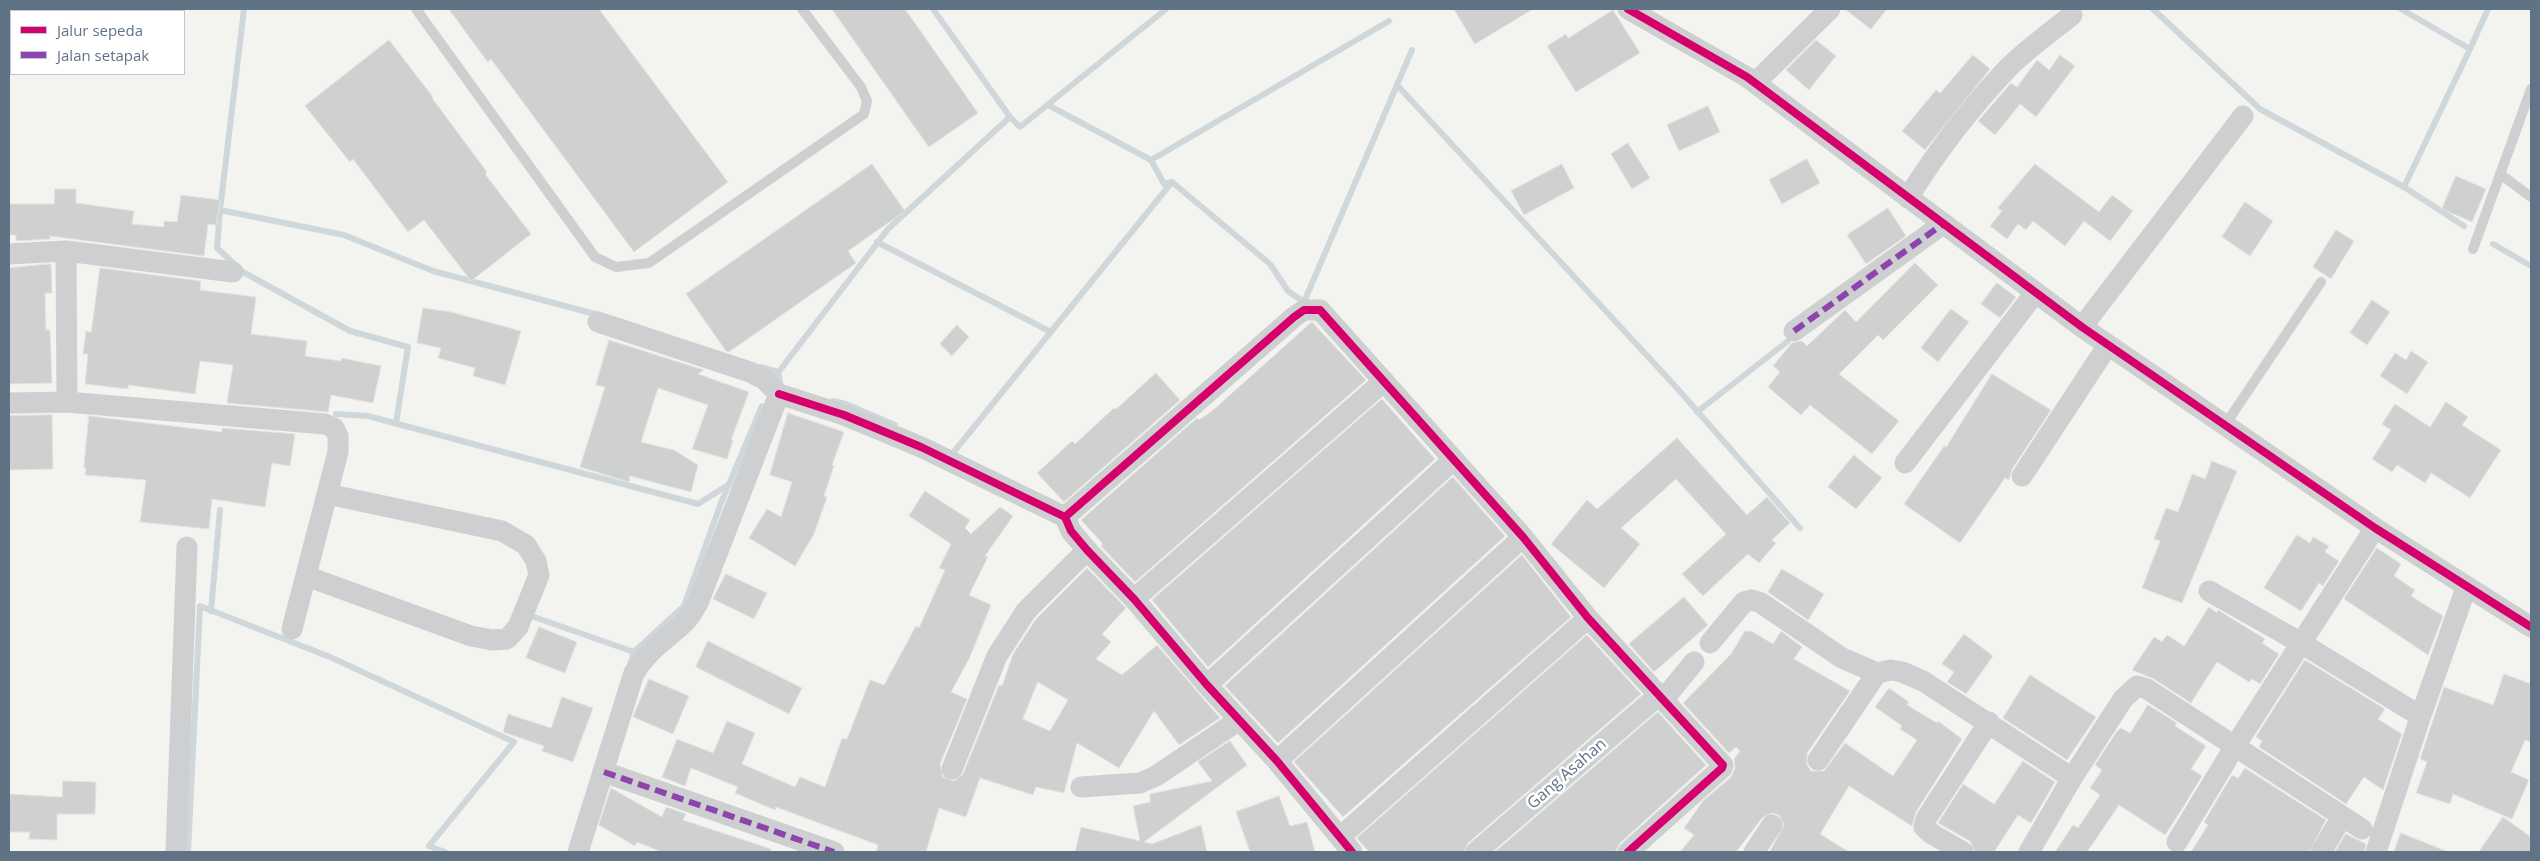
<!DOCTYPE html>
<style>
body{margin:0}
#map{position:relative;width:2540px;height:861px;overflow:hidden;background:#f3f4f0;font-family:"Open Sans",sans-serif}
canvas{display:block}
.frame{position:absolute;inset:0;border:10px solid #607384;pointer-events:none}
.legend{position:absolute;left:10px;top:10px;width:175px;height:65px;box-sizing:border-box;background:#fff;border:1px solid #bfc7ce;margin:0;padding:6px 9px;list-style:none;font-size:15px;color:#607384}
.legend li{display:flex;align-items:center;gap:10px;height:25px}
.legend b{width:25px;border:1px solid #bfc7ce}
</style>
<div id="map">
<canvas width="2540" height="861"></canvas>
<div class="frame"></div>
<ul class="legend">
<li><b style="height:6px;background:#d6006c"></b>Jalur sepeda</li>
<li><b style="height:6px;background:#8e44ad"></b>Jalan setapak</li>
</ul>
</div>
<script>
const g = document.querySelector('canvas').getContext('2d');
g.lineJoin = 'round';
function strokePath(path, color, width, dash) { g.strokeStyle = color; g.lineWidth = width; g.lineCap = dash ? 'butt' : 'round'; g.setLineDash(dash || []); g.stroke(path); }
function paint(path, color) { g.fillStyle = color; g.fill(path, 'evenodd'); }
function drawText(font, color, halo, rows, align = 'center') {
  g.font = font + ' "Open Sans",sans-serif'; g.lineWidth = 5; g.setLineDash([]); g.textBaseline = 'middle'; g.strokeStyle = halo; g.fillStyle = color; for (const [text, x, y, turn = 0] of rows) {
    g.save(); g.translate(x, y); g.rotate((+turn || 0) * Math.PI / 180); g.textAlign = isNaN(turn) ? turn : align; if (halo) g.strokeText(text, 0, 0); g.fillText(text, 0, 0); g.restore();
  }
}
const stream = new Path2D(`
 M244 9 220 210 344 235 433 271 599 315
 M933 9 1010 117
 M2153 9 2260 109 2404 187
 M2401 9 2470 49 2404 187 2464 226
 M2470 49 2488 9
 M1397 85 1676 387 1800 528
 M1048 105 1151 160 1164 184 1172 182 1270 264 1288 291 1307 304
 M1151 160 1389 21
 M220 210 217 248 243 272 350 331 408 347 396 423
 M877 242 1051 332
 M2493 244 2531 266
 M1304 302 1412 50
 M761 367 778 372 781 387
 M777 374 888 229 1010 117 1020 127 1166 9
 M833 401 846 404 895 425
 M1697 412 1788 341
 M336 414 368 416 698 504 728 485
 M953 453 1172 182
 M211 611 220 510
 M534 617 634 652
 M630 665 634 652 684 606 721 503 762 406
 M188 852 200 606 330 657 514 742 429 846 445 852`);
const building = new Path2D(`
 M449 9H599L728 182 634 252 491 59 488 62Z
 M832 9H905L978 113 929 147Z
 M1454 9H1533L1475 44Z
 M1845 9H1887L1871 29Z
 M1613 10 1640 53 1576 92 1547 46 1566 34 1568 38Z
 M389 40 433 97 432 98 487 172 485 174 531 234 471 281 424 220 408 232 353 159 350 162 305 106Z
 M1816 40 1836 56 1809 90 1786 70Z
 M1973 55 1990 69 1925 150 1902 131 1936 90 1940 93Z
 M2060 55 2075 66 2036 117 2020 104 1995 135 1978 121 2011 83 2017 87 2037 60 2049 70Z
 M1708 106 1720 132 1679 151 1667 125Z
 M1628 143 1650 178 1632 189 1611 154Z
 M1807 159 1820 183 1782 204 1769 180Z
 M872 164 905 211 848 251 856 263 729 352 726 351 686 294Z
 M1562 164 1574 188 1524 215 1511 191Z
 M2035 164 2099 212 2112 195 2133 211 2110 241 2084 221 2065 246 2033 221 2026 230 2018 224 2007 239 1990 226 2002 211 1998 208Z
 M2456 176 2486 189 2472 222 2442 209Z
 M55 189H76V203L134 211 132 224 164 227V221L177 222 181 195 220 200 216 225 208 224 204 256 50 236V239L16 241V235H9V204H54Z
 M2245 202 2273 221 2250 256 2222 237Z
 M1888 208 1906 236 1866 264 1847 235Z
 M2336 230 2354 241 2331 279 2313 267Z
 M1915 263 1938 285 1883 340 1878 335 1839 374 1899 421 1872 454 1810 405 1801 415 1768 387 1780 372 1773 366 1792 343 1802 341 1807 346 1845 310 1856 322Z
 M51 264 52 293H45L46 330H50L52 383 9 384V268Z
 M100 268 201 281 200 290 256 297 251 334 307 341 305 356 341 361 342 358 381 366 373 403 331 395 328 412 227 403 233 365 200 361 195 394 128 385V389L85 384 88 354H83L86 331 91 332Z
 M1997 283 2016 297 2000 318 1981 304Z
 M2372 300 2390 312 2367 345 2350 333Z
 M423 308 451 312 521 331 505 385 473 376 475 368 438 358 441 348 417 343Z
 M1951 309 1969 322 1938 362 1921 348Z
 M1312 322 1366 380 1135 582 1101 546 1103 544 1081 520 1197 418 1199 420 1212 411Z
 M957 325 969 337 952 356 940 344Z
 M609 340 704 370 698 374 749 392 731 440H733L727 459 692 449 708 405 658 388 641 442 674 450 698 465 691 492 630 476 629 482 580 467 605 387 596 385Z
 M2411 351 2428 362 2407 394 2380 376 2395 353 2406 360Z
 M1156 373 1180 400 1064 502 1037 473 1072 441 1075 444 1114 408 1116 409Z
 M1992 374 2051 410 2012 469 2009 480 2005 478 1960 543 1904 504 1944 446 1946 447Z
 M1382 399 1435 459 1208 667 1152 600Z
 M2446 402 2468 417 2462 425 2501 450 2470 498 2431 473 2425 483 2397 465 2392 472 2372 459 2391 430 2382 424 2395 404 2430 427Z
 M788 413 844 432 832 465 834 466 824 496 827 497 814 534 795 566 749 538 767 509 781 517 792 482 770 475Z
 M52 415 53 469 9 470V416Z
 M89 416 222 432V428L295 434 290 466 272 463 265 507 212 499 209 529 140 522 146 480 85 475 86 468H84Z
 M1677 438 1747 515 1767 497 1790 523 1772 540 1776 543 1759 563 1748 554 1703 596 1682 574 1726 534 1676 479 1621 528 1640 544 1604 588 1551 544 1587 500 1597 509Z
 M1854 455 1882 478 1856 509 1828 487Z
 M2212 461 2237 471 2182 603 2142 588 2160 541 2154 539 2166 508 2178 512 2192 474 2205 479Z
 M1453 477 1505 536 1278 743 1225 686Z
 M925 491 970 520 965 528 971 534 1000 507 1013 516 985 556 988 557 969 595 991 605 969 659 951 692 967 699 940 764 943 777 954 781 963 774 999 685 1002 686 1013 654 1036 619 1087 568 1126 608 1102 634 1111 642 1096 659 1122 675 1157 645 1220 718 1179 745 1154 711 1119 768 1077 743 1064 793 1036 787 1033 795 980 778 966 817 939 808 926 852H876L878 845 776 807 775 810 735 793 738 787 691 768 685 786 662 777 677 739 713 753 727 721 755 733 742 764 795 787 800 777 825 787 842 738 847 739 870 680 884 685 916 626 919 628 945 570 939 568 951 544 909 516ZM1038 682 1068 700 1050 731 1023 719Z
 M2297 535 2310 543 2313 537 2329 546 2325 552 2339 561 2323 586 2319 583 2301 611 2264 588Z
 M2377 548 2401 564 2394 576 2415 590 2411 596 2443 616 2428 655 2344 599Z
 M1522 555 1571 617 1343 817 1294 762Z
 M1782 569 1824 594 1808 620 1768 592Z
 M726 574 767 593 754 619 713 599Z
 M1684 597 1708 625 1654 672 1629 644Z
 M2209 607 2217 613 2218 610 2265 639 2262 643 2279 654 2260 684 2252 679 2249 682 2217 662 2191 703 2154 679 2132 670 2154 637 2162 642 2167 635 2184 646Z
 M539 627 577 642 565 673 526 658Z
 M1745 631H1751L1773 644 1781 631 1802 647 1794 659 1850 691 1807 753V765L1811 771H1824L1845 743 1893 776 1917 740 1900 729 1902 726 1875 707 1889 688 1909 702 1907 705 1937 723 1938 721 1962 739 1916 812 1912 826 1849 786 1820 834 1849 852H1771L1770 851 1784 825 1779 815 1772 813 1762 818 1736 852H1680L1694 835 1684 828 1703 801 1731 777 1735 768 1734 759 1740 751 1736 747 1729 753 1683 703 1731 654Z
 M1964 634 1993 656 1966 694 1947 682 1954 672 1942 664Z
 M1587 635 1641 694 1468 843 1464 852H1369L1357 838Z
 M708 641 802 688 789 714 696 667Z
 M2305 660 2385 709 2378 719 2402 734 2383 790 2364 777 2346 804 2259 747 2262 741 2256 737Z
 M2504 674 2531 684V742L2525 740 2511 772 2529 780 2512 819 2453 794 2450 804 2416 793 2427 762 2420 759 2444 687 2493 705Z
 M2030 675 2096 717 2067 760 2003 718Z
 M649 679 689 696 673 734 633 717Z
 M562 697 593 708 573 762 542 751 544 746 503 732 508 714 551 728Z
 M2148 705 2177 723 2175 726 2206 746 2191 769 2202 776 2182 809 2165 835 2119 805 2087 852H2055L2073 825 2078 828 2100 795 2090 788 2102 770 2095 765 2117 731 2121 728 2130 733Z
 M1658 712 1706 765 1620 843 1615 852H1495Z
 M1230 741 1247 765 1144 842 1152 844 1201 825 1207 852H1075L1081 827 1140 841 1133 806 1150 802V794L1212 781 1198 762Z
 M2023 761 2055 782 2031 823 2018 815 1994 852H1975L1970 841 1938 823 1963 784 1994 804Z
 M2245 768 2326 820 2309 852H2191L2208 825 2204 822 2232 775 2238 778Z
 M63 781 96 782 95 814H57V840L29 839 30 832H9V794L62 797Z
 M611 788 662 817 666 807 686 814 683 820 771 849 770 852H662L637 842 635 846 599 825Z
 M1279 796 1290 826 1307 822 1315 852H1250L1236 812Z
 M2503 817 2531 837V852H2479Z
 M2401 833 2446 851V852H2394Z
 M2346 834 2366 844 2364 852H2335Z`);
const service = new Path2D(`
 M416 9 595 257 616 267 649 263 864 114 867 101 861 87 802 9
 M2500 174 2531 197
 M2473 249 2531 89
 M2225 425 2321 282`);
const minor = new Path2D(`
 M1628 9 1747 77 2082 327 2375 528 2531 627
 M1755 83 1830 9
 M1908 198C1937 151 1970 108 2008 68 2027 49 2051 32 2072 15
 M66 251 67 402
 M9 254 66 251 233 272
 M2082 327 2243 116
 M1794 331 1943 224
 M779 394 844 415 921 447 1065 517 1071 531 1087 550 1134 599 1207 685 1277 761 1352 852
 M9 403 67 402 325 424 334 428 338 436V452L292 629
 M1905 463 2035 293
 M2022 476 2108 345
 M1065 517 1294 317 1304 310H1320L1523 537 1588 618 1723 765 1722 768 1628 852
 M306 576 471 636 492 640 507 639 518 627 539 575 536 561 526 545 502 531 327 494
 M2209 591 2301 643 2412 711
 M1134 599 1384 381
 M1710 643 1744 602 1752 600 1761 603 1842 658 1877 673 1891 670 1902 672 1923 681 2072 778
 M1207 685 1452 461
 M1663 700 1694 662
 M1818 760 1877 673
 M1277 761 1523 537
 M952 769 997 656 1026 611 1087 550
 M604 772 834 852
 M1081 787 1140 783 1156 776 1239 720
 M1340 837 1588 618
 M2177 842 2235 746 2375 528
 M176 852 187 547
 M578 852 634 673C650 648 665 641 684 623 690 618 694 609 698 603L779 394 764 379 750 372 598 322
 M1476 852 1659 695
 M1754 852 1772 825
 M1963 852 1932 834 1924 827 1926 819 1989 722
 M2029 852 2072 778 2123 699 2137 686 2147 689 2362 829
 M2321 852 2342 817
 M2376 852 2421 715 2466 588`);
const quiet = new Path2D(`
 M1794 331 1943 224
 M604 772 834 852`);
const cycleway = new Path2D(`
 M1628 9 1747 77 2082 327 2375 528 2531 627
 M779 394 844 415 921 447 1065 517 1071 531 1087 550 1134 599 1207 685 1277 761 1352 852
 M1065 517 1294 317 1304 310H1320L1523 537 1588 618 1723 765 1722 768 1628 852`);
const streetNames = [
 ["Gang Asahan",1567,774,-41]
];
strokePath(stream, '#cfd7da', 6);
paint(building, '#cfd1d0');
strokePath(building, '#e2e2e1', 1);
strokePath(service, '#cecfd0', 10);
strokePath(minor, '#cecfd0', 21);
strokePath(quiet, '#8e44ad', 6, [12, 6]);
strokePath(cycleway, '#d6006c', 8);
drawText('16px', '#607384', '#fff', streetNames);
</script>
